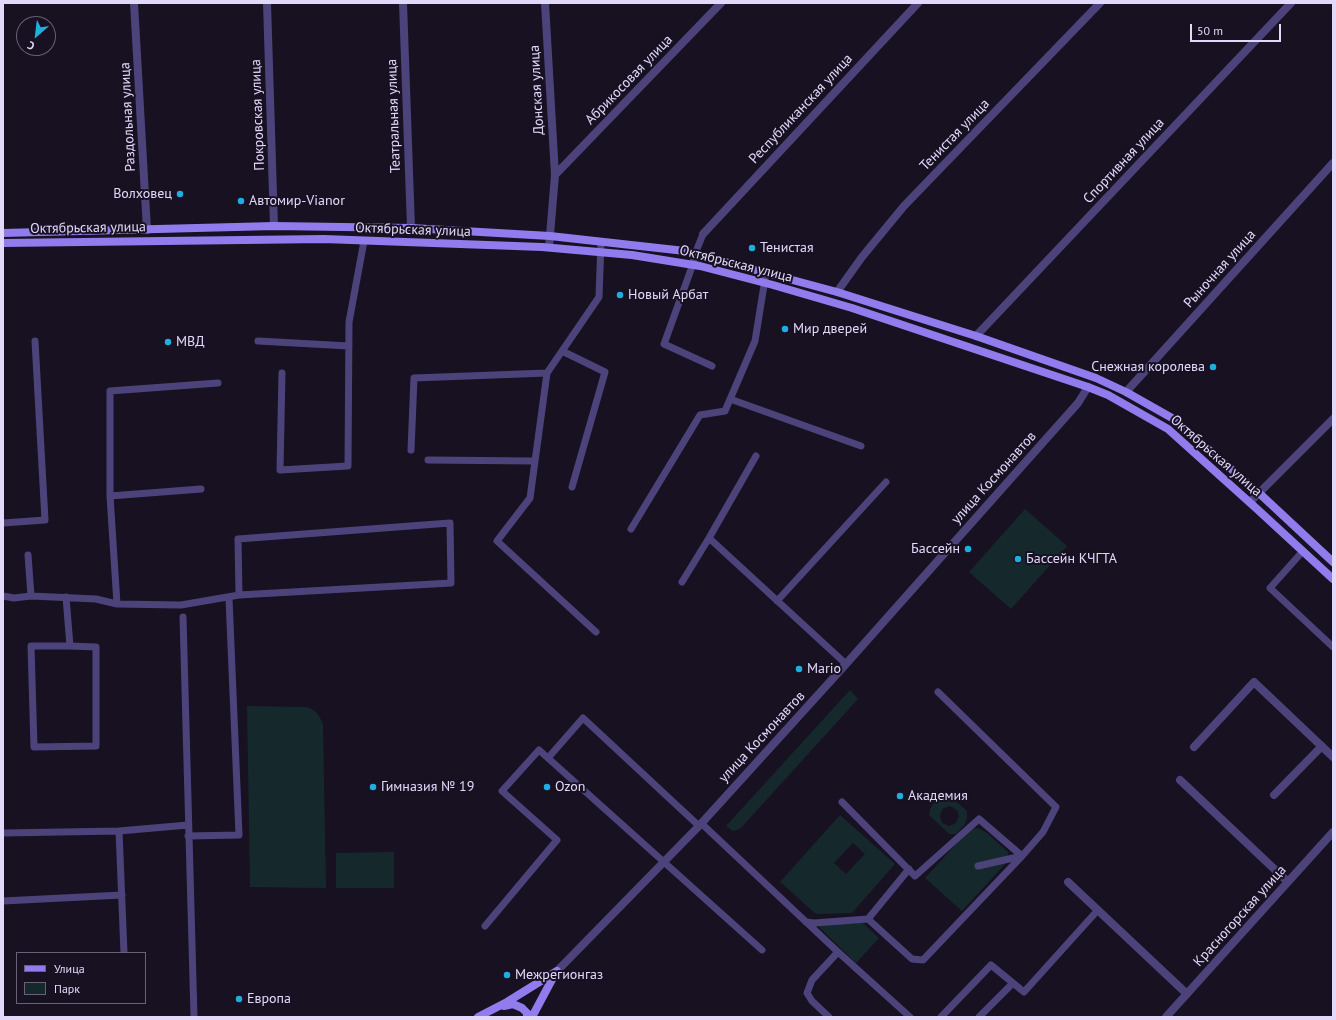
<!DOCTYPE html>
<meta charset="utf-8">
<style>
body{margin:0}
#map{position:relative;width:1336px;height:1020px;overflow:hidden;background:#171122;font-family:"PT Sans",sans-serif}
canvas{display:block}
.frame{position:absolute;inset:0;border:4px solid #e1d8fa;pointer-events:none}
.legend{position:absolute;left:16px;top:952px;width:130px;height:52px;box-sizing:border-box;background:#171122;border:1px solid #686178;margin:0;padding:5px 7px;list-style:none;font-size:12px;color:#e1d8fa}
.legend li{display:flex;align-items:center;gap:8px;height:20px}
.legend b{width:20px;border:1px solid #686178}
.north{position:absolute;left:16px;top:16px;width:40px;height:40px;box-sizing:border-box;background:#171122;border:1px solid #686178;border-radius:50%;rotate:208deg;font-size:11px;font-weight:700;line-height:16px;text-align:center;color:#e1d8fa}
.north::after{content:'';display:block;margin:auto;width:14px;height:18px;background:#1fafdf;clip-path:polygon(50% 0,100% 100%,50% 72%,0 100%)}
.scale{position:absolute;left:1190px;top:24px;width:91px;height:18px;box-sizing:border-box;border:2px solid #e1d8fa;border-top:0;padding-left:5px;font-size:12px;line-height:14px;white-space:nowrap;color:#e1d8fa;-webkit-text-stroke:3px #171122;paint-order:stroke}
</style>
<div id="map">
<canvas width="1336" height="1020"></canvas>
<div class="frame"></div>
<ul class="legend">
<li><b style="height:5px;background:#907ced"></b>Улица</li>
<li><b style="height:11px;background:#15292c"></b>Парк</li>
</ul>
<div class="north">С</div>
<div class="scale">50 m</div>
</div>
<script>
const g = document.querySelector('canvas').getContext('2d');
g.lineJoin = 'round';
function paint(path, color) { g.fillStyle = color; g.fill(path, 'evenodd'); }
function strokePath(path, color, width, dash) { g.strokeStyle = color; g.lineWidth = width; g.lineCap = dash ? 'butt' : 'round'; g.setLineDash(dash || []); g.stroke(path); }
function drawText(font, color, halo, rows, align = 'center') {
  g.font = font + ' "PT Sans",sans-serif'; g.lineWidth = 4; g.setLineDash([]); g.textBaseline = 'middle'; g.strokeStyle = halo; g.fillStyle = color; for (const [text, x, y, turn = 0] of rows) {
    g.save(); g.translate(x, y); g.rotate((+turn || 0) * Math.PI / 180); g.textAlign = isNaN(turn) ? turn : align; if (halo) g.strokeText(text, 0, 0); g.fillText(text, 0, 0); g.restore();
  }
}
const green = new Path2D(`
 M1025 509 1067 546 1011 609 969 572Z
 M850 690 858 699 740 829 733 831 726 826Z
 M247 706 307 707C316 711 320 715 323 725L326 888 250 887Z
 M945 795 950 796 967 811C968 823 964 825 956 834H949L929 815C930 805 936 800 945 795ZM950 806 957 810 959 816 956 823 949 826 942 823 940 816 942 809Z
 M840 815 895 864 852 913 816 914 780 882ZM853 843 865 854 846 874 834 863Z
 M978 828 987 833 1008 852 1007 862 962 911 925 878 970 829Z
 M394 852V888H336V853Z
 M863 923 879 938 856 963 816 924Z`);
const lane = new Path2D(`
 M703 234 695 254 693 264 664 344 712 366
 M258 341 349 346
 M562 351 605 372 572 487
 M282 373 280 470 348 466 349 322 364 241
 M730 399 861 446
 M411 450 414 378 547 373
 M428 460 535 461
 M110 496 201 489
 M3 523 45 520 35 341
 M631 529 700 415 725 411 755 341 766 273
 M709 538 846 664
 M1303 551 1270 588 1333 647
 M28 555 31 596
 M682 582 709 538 756 456
 M3 596 14 598 31 596 96 599 117 604 181 605 239 595 451 583 450 523 238 539 239 595
 M66 597 70 646H31L34 747 96 746V647L70 646
 M777 601 886 482
 M117 604 110 496V391L218 383
 M183 617 194 1017
 M596 632 497 541 530 498 547 373 599 297 601 242
 M548 758 583 718 699 826
 M842 802 915 876 979 819 1022 856 978 866
 M701 823 838 952 910 1017
 M3 833 119 831
 M188 836 239 835 229 598
 M909 869 868 919 912 959 923 960 1022 856 1043 832 1056 807 938 692
 M3 901 122 895
 M806 922 814 923 868 919
 M485 926 557 840 502 791 539 750 762 950
 M124 953 119 831 188 825
 M829 1017 812 1001 807 993 812 980 838 952
 M941 1017 991 965 1024 992 1097 911
 M979 1017 1013 983`);
const street = new Path2D(`
 M134 3 147 230
 M267 3 274 226
 M403 3 411 228
 M545 3 555 175 549 247
 M555 175 721 3
 M703 234 918 3
 M837 292 862 257 904 206 1100 3
 M976 336 1291 3
 M1126 392 1333 163
 M1250 502 1333 419
 M1194 747 1254 682 1333 757
 M1180 780 1288 882
 M1274 795 1322 746
 M1068 882 1187 994
 M557 971 699 826 846 664 1078 403 1088 387
 M1166 1017 1333 832`);
const secondary = new Path2D(`
 M3 233 274 226 411 228 550 236 685 251 837 292 976 336 1096 378 1126 392 1172 418 1259 493 1333 562
 M3 243 324 239 542 247 632 255 700 266 773 285 852 308 1088 387 1108 395 1168 429 1257 509 1333 579
 M504 1006 513 1004 522 1008 527 1013V1017
 M478 1017 507 1002 557 971
 M532 1017 556 972`);
const markers = [
 [180,194,4,"#1fafdf"],
 [241,201,4,"#1fafdf"],
 [752,248,4,"#1fafdf"],
 [620,295,4,"#1fafdf"],
 [785,329,4,"#1fafdf"],
 [168,342,4,"#1fafdf"],
 [1213,367,4,"#1fafdf"],
 [968,549,4,"#1fafdf"],
 [1018,559,4,"#1fafdf"],
 [799,669,4,"#1fafdf"],
 [373,787,4,"#1fafdf"],
 [547,787,4,"#1fafdf"],
 [900,796,4,"#1fafdf"],
 [507,975,4,"#1fafdf"],
 [239,999,4,"#1fafdf"]
];
const streetNames = [
 ["Абрикосовая улица",629,80,-46],
 ["Донская улица",537,90,-93],
 ["Республиканская улица",801,109,-47],
 ["Покровская улица",258,115,-92],
 ["Театральная улица",394,116,-92],
 ["Раздольная улица",128,117,-93],
 ["Тенистая улица",955,135,-46],
 ["Спортивная улица",1124,161,-47],
 ["Октябрьская улица",88,228,-1],
 ["Октябрьская улица",413,230,2],
 ["Октябрьская улица",736,264,14],
 ["Рыночная улица",1220,269,-48],
 ["Октябрьская улица",1216,456,41],
 ["улица Космонавтов",994,478,-48],
 ["улица Космонавтов",762,737,-47],
 ["Красногорская улица",1240,916,-48]
];
const poiNames = [
 ["Волховец",172,194,"right"],
 ["Автомир-Vianor",249,201],
 ["Тенистая",760,248],
 ["Новый Арбат",628,295],
 ["Мир дверей",793,329],
 ["МВД",176,342],
 ["Снежная королева",1205,367,"right"],
 ["Бассейн",960,549,"right"],
 ["Бассейн КЧГТА",1026,559],
 ["Mario",807,669],
 ["Гимназия № 19",381,787],
 ["Ozon",555,787],
 ["Академия",908,796],
 ["Межрегионгаз",515,975],
 ["Европа",247,999]
];
paint(green, '#15292c');
strokePath(lane, '#4d437b', 7);
strokePath(street, '#4d437b', 8);
strokePath(secondary, '#907ced', 8);
for (const [x, y, r, color] of markers) { const dot = new Path2D(); dot.arc(x, y, r, 0, 2 * Math.PI); g.fillStyle = color; g.fill(dot); strokePath(dot, '#171122', 1.5); }
drawText('14px', '#e1d8fa', '#171122', streetNames);
drawText('14px', '#e1d8fa', '#171122', poiNames, 'left');
</script>
